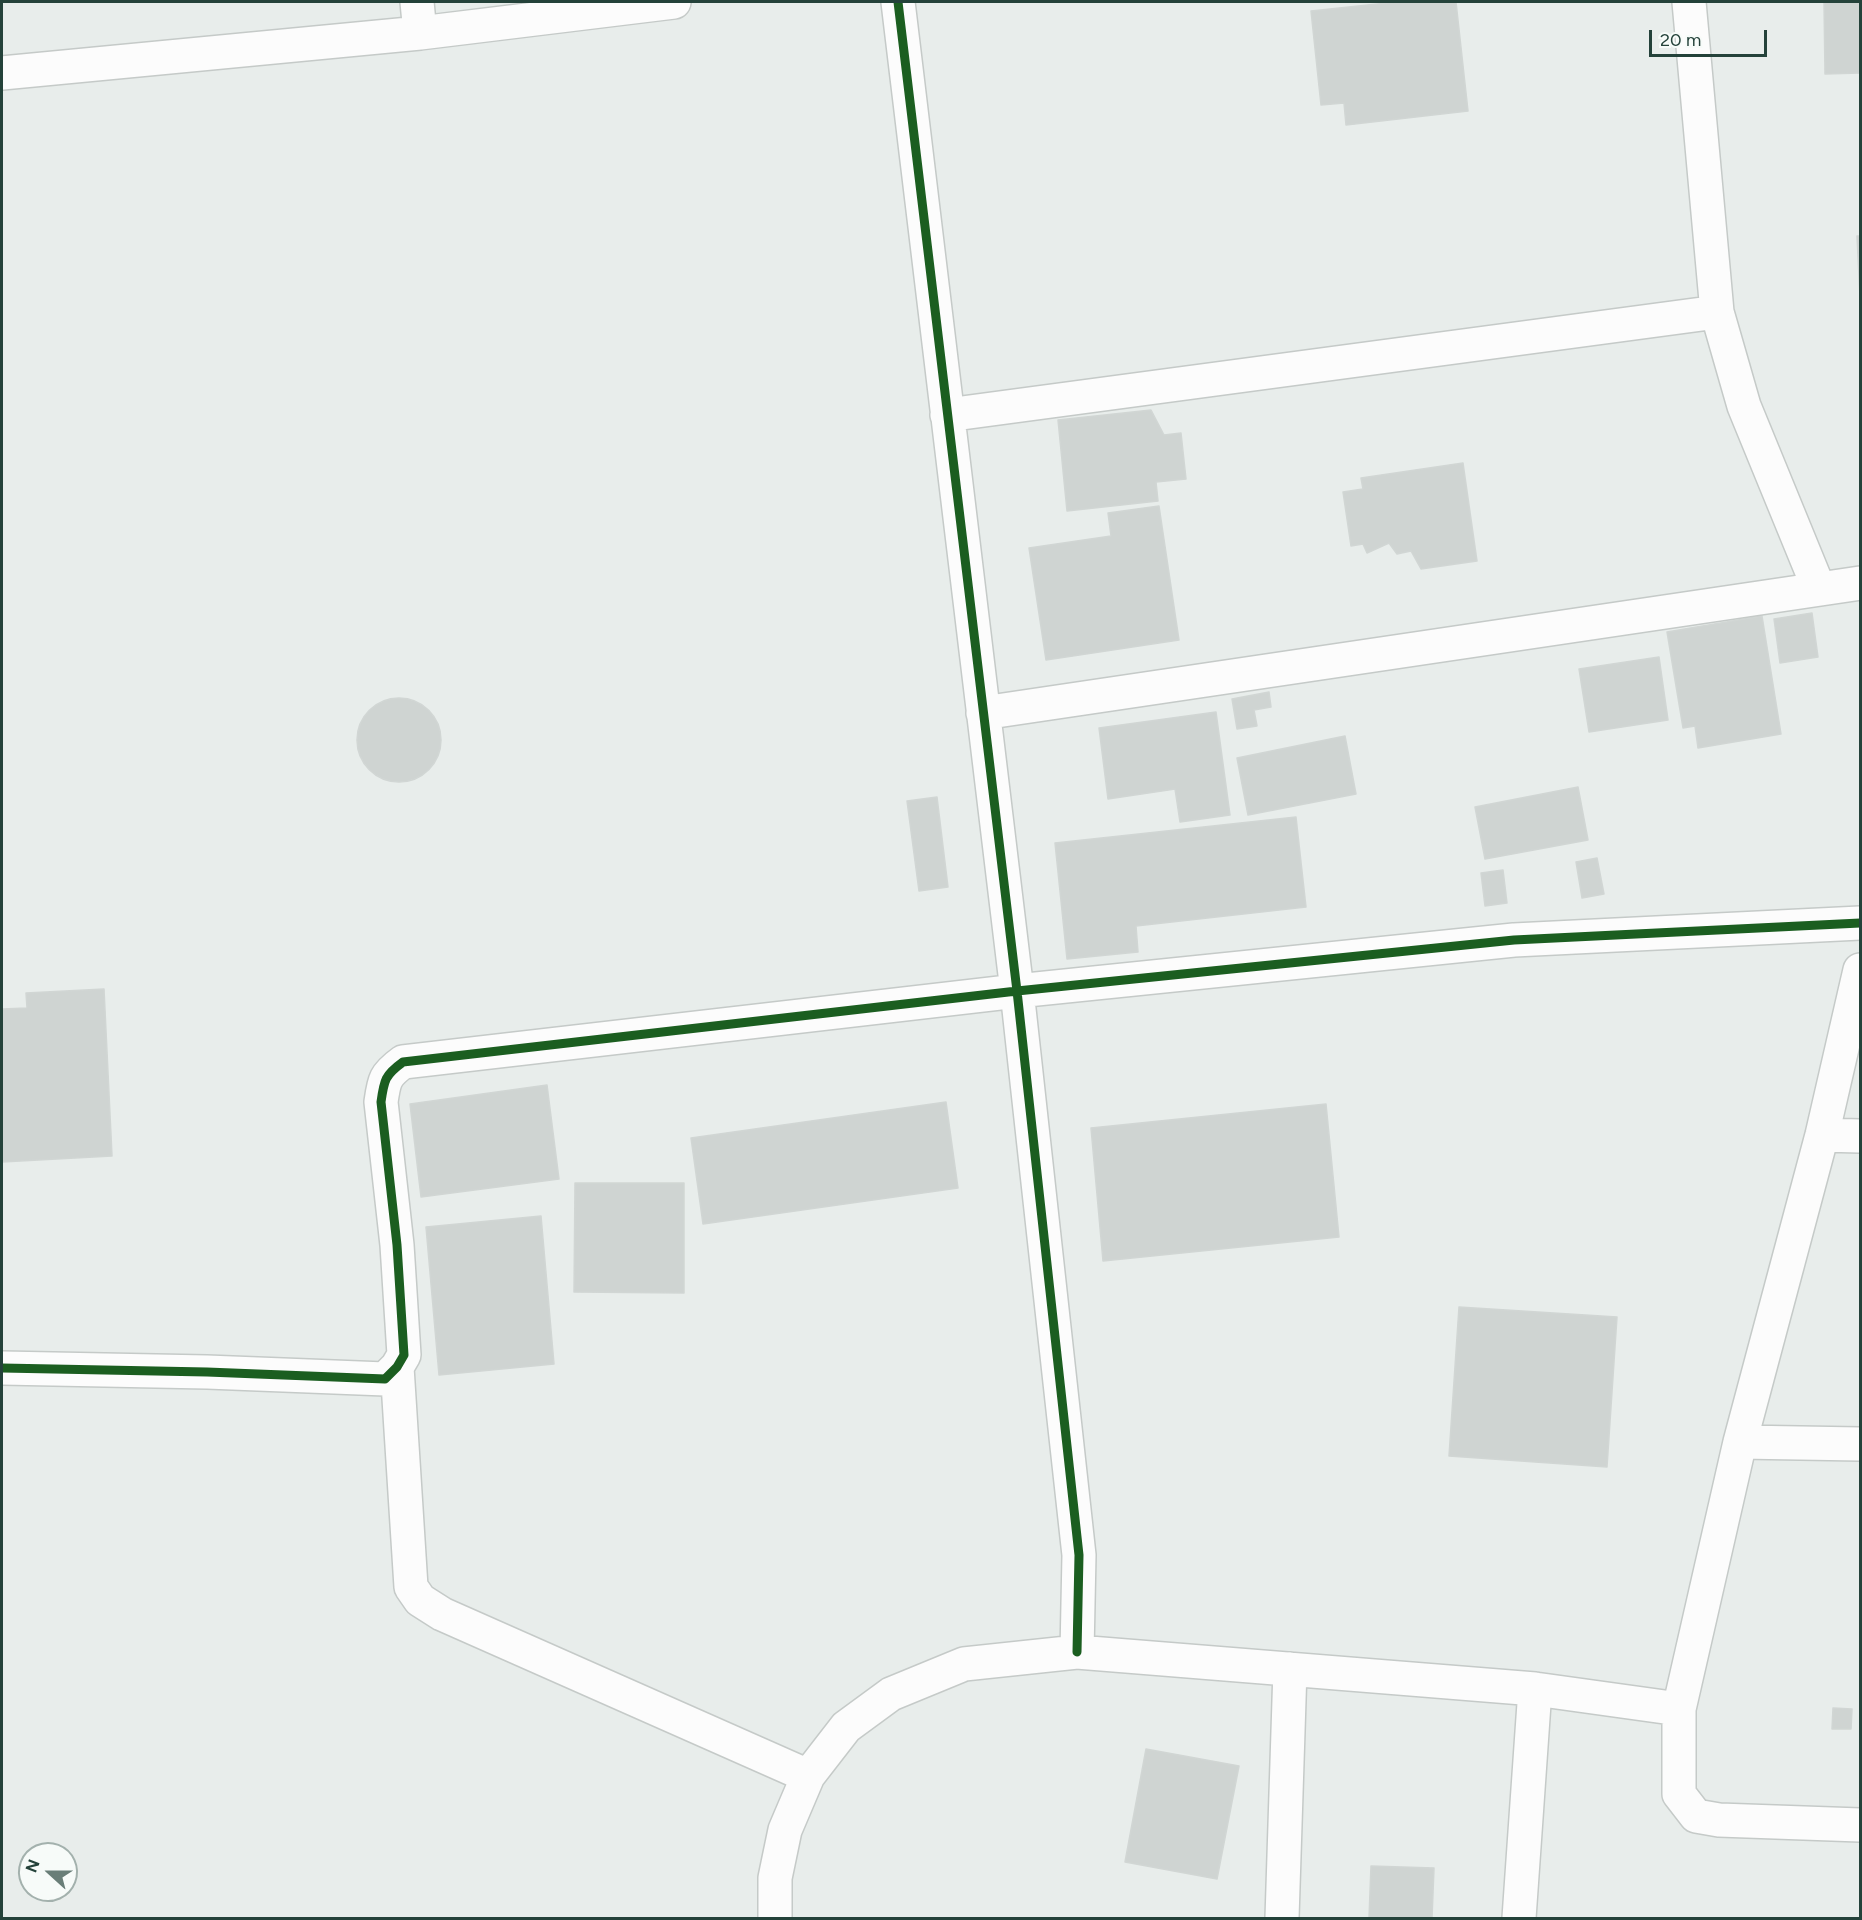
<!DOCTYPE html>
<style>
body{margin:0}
#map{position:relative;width:1862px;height:1920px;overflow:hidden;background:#e8edeb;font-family:Figtree,sans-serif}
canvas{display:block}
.frame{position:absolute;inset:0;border:3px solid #24423a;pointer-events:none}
.north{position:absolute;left:18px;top:1842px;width:60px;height:60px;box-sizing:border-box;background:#f7fbf9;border:2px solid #a3b1ad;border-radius:50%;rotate:291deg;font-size:16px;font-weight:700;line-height:24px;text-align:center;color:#24423a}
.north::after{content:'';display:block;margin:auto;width:21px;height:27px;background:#697e78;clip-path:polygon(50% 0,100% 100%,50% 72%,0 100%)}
.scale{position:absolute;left:1649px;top:30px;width:118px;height:27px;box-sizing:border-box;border:3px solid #24423a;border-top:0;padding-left:8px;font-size:18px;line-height:21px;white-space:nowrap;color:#24423a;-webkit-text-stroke:4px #f7fbf9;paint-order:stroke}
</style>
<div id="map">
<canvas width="1862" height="1920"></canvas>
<div class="frame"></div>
<div class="north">N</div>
<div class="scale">20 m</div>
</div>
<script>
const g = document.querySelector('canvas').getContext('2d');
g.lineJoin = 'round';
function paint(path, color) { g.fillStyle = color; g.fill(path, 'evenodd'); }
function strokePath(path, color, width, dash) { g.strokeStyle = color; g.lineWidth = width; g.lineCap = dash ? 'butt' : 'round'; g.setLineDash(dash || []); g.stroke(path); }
const building = new Path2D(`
 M1396 2H1456L1468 111 1346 125 1344 103 1321 105 1311 11Z
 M1824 2H1860V73L1825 74Z
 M1857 236H1860V297Z
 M1151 410 1164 435 1181 433 1186 479 1156 482 1158 501 1067 511 1058 420Z
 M1463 463 1477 561 1421 569 1411 551 1397 554 1389 543 1367 553 1363 544 1351 546 1343 492 1363 489 1361 478Z
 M1159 506 1179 640 1046 660 1029 548 1111 536 1108 513Z
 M1812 613 1818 657 1780 663 1774 619Z
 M1762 616 1781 734 1698 748 1695 726 1683 728 1667 632Z
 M1659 657 1668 720 1589 732 1579 669Z
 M1269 692 1271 707 1254 710 1257 726 1237 729 1232 699Z
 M357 740a42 42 0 1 1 84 0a42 42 0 1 1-84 0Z
 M1216 712 1230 815 1180 822 1175 789 1108 799 1099 728Z
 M1345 736 1356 794 1248 815 1237 758Z
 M1578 787 1588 840 1485 859 1475 807Z
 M937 797 948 887 919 891 907 801Z
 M1296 817 1306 907 1136 926 1138 952 1067 959 1055 843Z
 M1597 858 1604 894 1582 898 1576 862Z
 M1503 870 1507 903 1485 906 1481 873Z
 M104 989 112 1156 2 1162V1009L27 1008 26 993Z
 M547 1085 559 1179 421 1197 410 1104Z
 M946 1102 958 1188 703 1224 691 1138Z
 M1326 1104 1339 1237 1103 1261 1091 1128Z
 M575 1183H684V1293L574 1292Z
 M541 1216 554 1364 439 1375 426 1227Z
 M1459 1307 1617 1317 1607 1467 1449 1456Z
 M1833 1708 1852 1709 1851 1729H1832Z
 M1146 1749 1239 1766 1217 1879 1125 1862Z
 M1371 1866 1434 1868 1432 1918H1369Z`);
const minor = new Path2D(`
 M417 2 420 33
 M898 2 1017 991 1079 1555 1077 1652
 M1689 2 1717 312 1744 406 1819 589
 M2 73 420 33 674 2
 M947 415 1717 312
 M983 713 1860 583
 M1860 970 1822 1135 1740 1442 1679 1709V1794L1696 1816 1719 1820 1860 1825
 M1822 1135 1860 1136
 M397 1367 411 1587 420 1600 442 1614 808 1776
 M2 1368 207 1372 385 1379 397 1367 404 1355 397 1245 381 1102C384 1080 385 1075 403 1062L1017 991 1514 940 1860 923
 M1740 1442 1860 1444
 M775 1918V1878L785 1830 808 1776 846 1727 891 1694 964 1664 1077 1652 1535 1689 1679 1709
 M1282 1918 1290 1669
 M1519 1918 1535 1689`);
const cycleway = new Path2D(`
 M898 2 1017 991 1079 1555 1077 1652
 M2 1368 207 1372 385 1379 397 1367 404 1355 397 1245 381 1102C384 1080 385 1075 403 1062L1017 991 1514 940 1860 923`);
paint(building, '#cfd4d2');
strokePath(building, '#d1d6d4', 1.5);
strokePath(minor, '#c5cac8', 36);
strokePath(minor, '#fcfcfc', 33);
strokePath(cycleway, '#1b5e20', 9);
</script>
